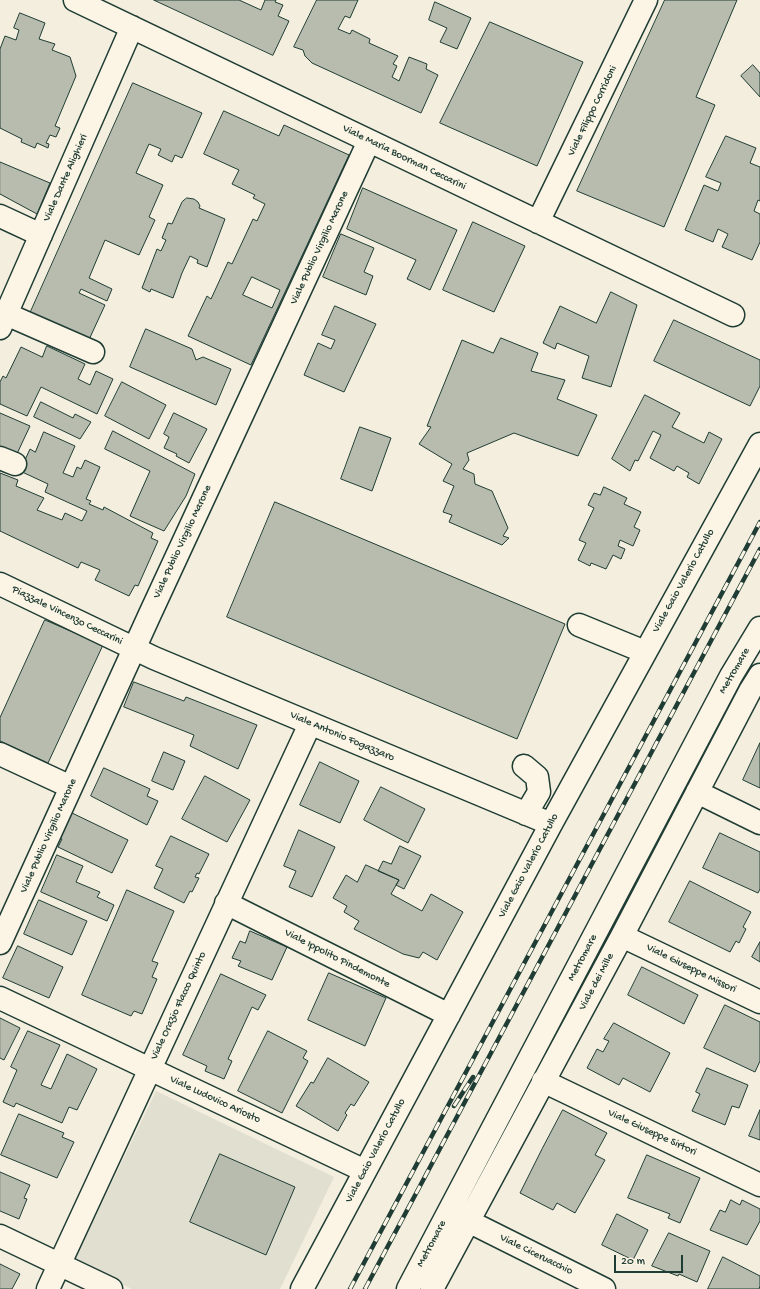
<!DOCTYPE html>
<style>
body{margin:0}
#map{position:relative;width:760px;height:1289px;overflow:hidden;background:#f3eede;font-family:"Gochi Hand",sans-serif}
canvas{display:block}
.scale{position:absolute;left:614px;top:1255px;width:69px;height:18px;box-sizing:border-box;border:2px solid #1f3d34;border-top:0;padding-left:5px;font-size:12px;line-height:14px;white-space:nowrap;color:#1f3d34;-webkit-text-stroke:3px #fcf5e5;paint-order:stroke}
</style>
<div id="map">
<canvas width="760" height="1289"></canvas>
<div class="scale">20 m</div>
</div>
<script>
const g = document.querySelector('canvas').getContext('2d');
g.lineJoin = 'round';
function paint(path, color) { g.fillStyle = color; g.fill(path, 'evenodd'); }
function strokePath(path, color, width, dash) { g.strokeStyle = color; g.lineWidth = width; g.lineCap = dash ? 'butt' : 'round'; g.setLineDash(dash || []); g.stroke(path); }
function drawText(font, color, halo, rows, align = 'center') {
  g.font = font + ' "Gochi Hand",sans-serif'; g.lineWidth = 3.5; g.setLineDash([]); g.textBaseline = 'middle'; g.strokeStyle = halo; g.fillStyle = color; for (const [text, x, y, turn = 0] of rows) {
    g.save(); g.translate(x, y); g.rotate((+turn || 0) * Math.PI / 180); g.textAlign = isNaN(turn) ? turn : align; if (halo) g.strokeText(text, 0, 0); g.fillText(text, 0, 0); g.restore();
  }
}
const built = new Path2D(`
 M156 1091 334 1177 280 1289H132L74 1261Z`);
const building = new Path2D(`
 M154 0H239L261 10 265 0H276L275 2 283 5 278 16 289 21 273 55Z
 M317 0H358L350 18 345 16 338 29 350 34 352 30 370 39 369 43 398 56 393 64 397 66 392 77 399 81 409 57 427 64 426 69 438 75 421 113 312 63 305 56 303 50 294 47Z
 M665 0H737L696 97 715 105 664 227 577 191Z
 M435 2 471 18 457 49 440 42 447 28 429 20Z
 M20 13 45 23 39 39 55 44 52 50 70 57 76 76 55 126 60 128 56 137 50 135 46 143 49 144 48 148 37 143 35 148 21 142 22 139 0 128V49L5 36 16 40 19 30 14 28Z
 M490 22 583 62 537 166 440 123Z
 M753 65 760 73V97L741 76Z
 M133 83 202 113 182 158 175 155 172 162 158 155 161 149 149 144 136 173 163 185 149 217 155 220 139 255 105 240 89 278 112 289 107 301 81 289 79 293 105 305 87 344 28 318Z
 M224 111 279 136 284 125 349 155 251 365 188 336 207 296 211 299 228 262 232 264 253 219 257 221 265 204 253 198 255 195 232 184 239 170 204 154ZM252 277 280 290 272 308 243 295Z
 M726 136 756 148 750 163 760 167V201L758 200 754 211 760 214V242L752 260 722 247 728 234 718 229 713 242 685 230 704 185 718 191 721 183 706 177Z
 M0 162 50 183 37 214 0 194Z
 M363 188 457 230 430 290 407 279 416 260 347 229Z
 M187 198 194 199 198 202 200 206 199 208 225 219 207 267 197 263 198 260 190 256 182 273 173 298 151 289 150 292 142 288 157 249 161 251 166 240 162 238 168 223 172 224 182 202Z
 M473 222 525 246 494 312 443 290Z
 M341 234 374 248 364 272 373 276 366 295 323 277Z
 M611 292 637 305 611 387 582 378 589 356 557 343 555 349 543 343 560 306 596 323Z
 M335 306 376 324 344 392 304 375 318 343 331 349 335 340 322 335Z
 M674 320 760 360V386L750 406 654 361Z
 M146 329 192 349 196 360 203 357 231 369 216 405 130 367Z
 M501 338 538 353 531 371 565 380 557 399 597 415 578 456 514 433 467 453 469 460 463 469 474 474 475 484 492 491 508 528 503 536 509 538 502 545 449 522 452 515 443 512 454 486 443 481 452 464 419 444 431 427 427 426 462 340 493 353Z
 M47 346 85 364 78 379 90 385 96 371 113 379 97 414 41 387 27 416 0 404V382L3 376 6 378 21 347 42 357Z
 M122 382 166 405 149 439 105 416Z
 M645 395 680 413 672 427 704 443 709 432 722 439 699 484 687 477 689 473 677 466 674 471 650 458 661 435 653 431 638 461 635 460 630 471 612 459Z
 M41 402 73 418 75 414 91 422 80 439 34 417Z
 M0 413 30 426 15 458 0 452Z
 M174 413 207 429 189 463 176 456 177 454 164 448 169 437 164 434Z
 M360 427 391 438 372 491 341 479Z
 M113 431 195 474 186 496 164 531 130 516 150 471 105 449Z
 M44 432 75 446 63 473 73 477 77 467 81 469 85 460 100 467 86 499 91 501 89 504 103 510 104 507 153 533 151 538 158 541 138 586 135 585 129 596 95 580 100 570 81 562 78 568 0 531V473L18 480 16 486 44 498 37 510 62 520 65 513 82 521 87 511 45 492 48 484 20 471 30 449 35 452Z
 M604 487 627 498 624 504 641 512 634 527 640 530 633 546 620 540 618 546 625 549 621 559 613 555 606 569 591 563 590 566 578 560 586 543 579 540 594 508 588 505 594 493 600 495Z
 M275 502 565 624 517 739 227 617Z
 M45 620 103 645 48 763 0 741V718Z
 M134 682 184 701 186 697 257 725 238 769 190 746 194 735 124 707Z
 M760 743V788L743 780Z
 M164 752 185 761 173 790 152 781Z
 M320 762 359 781 340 823 300 805Z
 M104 768 150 789 147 796 158 801 147 825 91 796Z
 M205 776 250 800 227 842 182 819Z
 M381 787 425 809 408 843 364 820Z
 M72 813 128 840 112 873 58 847 62 839 59 838Z
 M299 830 335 847 312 897 289 887 296 871 284 866Z
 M720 833 760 852V889L758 893 703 868Z
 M171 836 209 854 199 874 197 873 195 877 199 878 192 892 190 891 184 903 154 888 163 869 156 866Z
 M400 846 421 856 404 889 396 885 399 880 378 871 383 861 391 864Z
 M57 855 83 866 76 882 100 892 97 897 114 905 107 921 41 892Z
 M366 865 399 880 391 894 422 911 431 894 463 912 437 960 423 952 419 958 403 954 354 929 359 921 344 912 347 906 333 898 346 875 357 882Z
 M690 881 751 912 743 927 746 929 739 943 736 941 730 952 669 922Z
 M127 890 174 911 152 961 158 963 152 977 157 979 142 1014 134 1011 131 1016 82 995Z
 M39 900 87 921 72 955 24 934Z
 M250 931 287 947 272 980 238 966 241 961 232 958 240 941 245 943Z
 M760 942V962L752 957Z
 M18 946 63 967 49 998 3 978Z
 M642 967 698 995 684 1024 628 995Z
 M329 973 386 998 365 1046 308 1020Z
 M221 974 266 995 258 1010 252 1007 228 1059 232 1061 224 1079 205 1071 207 1066 183 1055Z
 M725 1005 760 1022V1061L755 1072 704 1048Z
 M0 1018 20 1028 4 1060 0 1058Z
 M614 1023 670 1053 650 1092 623 1078 619 1085 587 1068 597 1049 603 1052 609 1041 604 1039Z
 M28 1031 60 1045 41 1085 51 1089 67 1054 97 1069 77 1110 69 1107 62 1123 16 1103 14 1107 3 1102 17 1070 11 1067Z
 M268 1031 307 1051 303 1058 308 1061 282 1113 238 1091Z
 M328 1058 369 1082 354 1106 351 1104 345 1113 347 1115 338 1131 296 1106 311 1082 313 1083Z
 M707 1068 748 1085 739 1108 732 1106 725 1125 692 1111 700 1094 696 1092Z
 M563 1110 607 1133 595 1155 605 1160 575 1213 557 1203 553 1210 520 1193 542 1149Z
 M760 1110V1140L749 1136Z
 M19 1114 64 1133 62 1137 74 1142 57 1178 1 1155Z
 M220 1154 295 1187 266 1255 190 1222Z
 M647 1155 700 1178 680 1223 668 1218 670 1214 628 1198Z
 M0 1172 30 1185 24 1198 27 1199 19 1219 0 1211Z
 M731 1200 740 1205 742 1200 760 1209V1221L747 1245 710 1230 720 1210 725 1212Z
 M617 1214 648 1230 633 1260 602 1245Z
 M669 1233 710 1251 697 1282 679 1274 678 1276 652 1266Z
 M723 1257 760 1276V1286L759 1289H708Z
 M0 1264 20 1274 12 1289H0Z`);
const minor = new Path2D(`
 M75 0 733 315
 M0 216 41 235
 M538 222 646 0
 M6 314 93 352
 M0 328 132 27
 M0 458 15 464
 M0 584 154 658 551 824
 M579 625 645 652
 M0 754 71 787
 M524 766 537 777 539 792 526 814
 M697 792 760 823
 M226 903 449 1015
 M622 936 760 1002
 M0 943 150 614 369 141
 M0 998 365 1171
 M543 1081 760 1185
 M468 1221 604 1289
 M0 1236 111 1289
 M48 1289 310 724
 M302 1289 551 824 760 444
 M408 1289 731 676 760 628
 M432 1289 622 936 750 691 760 675`);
const rail = new Path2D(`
 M454 1106 473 1077
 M350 1289 760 522
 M365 1289 760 549`);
const streetNames = [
 ["Viale Filippo Corridoni",593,111,-64],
 ["Viale Maria Boorman Ceccarini",404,158,26],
 ["Viale Dante Alighieri",66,178,-66],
 ["Viale Publio Virgilio Marone",320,248,-65],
 ["Viale Publio Virgilio Marone",183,542,-65],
 ["Viale Gaio Valerio Catullo",684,581,-61],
 ["Piazzale Vincenzo Ceccarini",67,616,26],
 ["Metromare",735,671,-60],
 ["Viale Antonio Fogazzaro",342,737,23],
 ["Viale Publio Virgilio Marone",49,836,-66],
 ["Viale Gaio Valerio Catullo",529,866,-62],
 ["Metromare",583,958,-62],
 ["Viale Ippolito Pindemonte",337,959,27],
 ["Viale Giuseppe Missori",691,969,26],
 ["Viale dei Mille",597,982,-62],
 ["Viale Orazio Flacco Quinto",179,1006,-65],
 ["Viale Ludovico Ariosto",215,1100,25],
 ["Viale Giuseppe Sirtori",652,1133,25],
 ["Viale Gaio Valerio Catullo",376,1151,-62],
 ["Metromare",432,1244,-62],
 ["Viale Ciceruacchio",536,1255,26]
];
paint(built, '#e1dfd0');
paint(building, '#b8bcae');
strokePath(building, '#1f3d34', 1);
strokePath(minor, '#1f3d34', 25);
strokePath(minor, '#fcf5e5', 22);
strokePath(rail, '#1f3d34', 4.5);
strokePath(rail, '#fcf5e5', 3, [9]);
drawText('11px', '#1f3d34', '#fcf5e5', streetNames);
</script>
